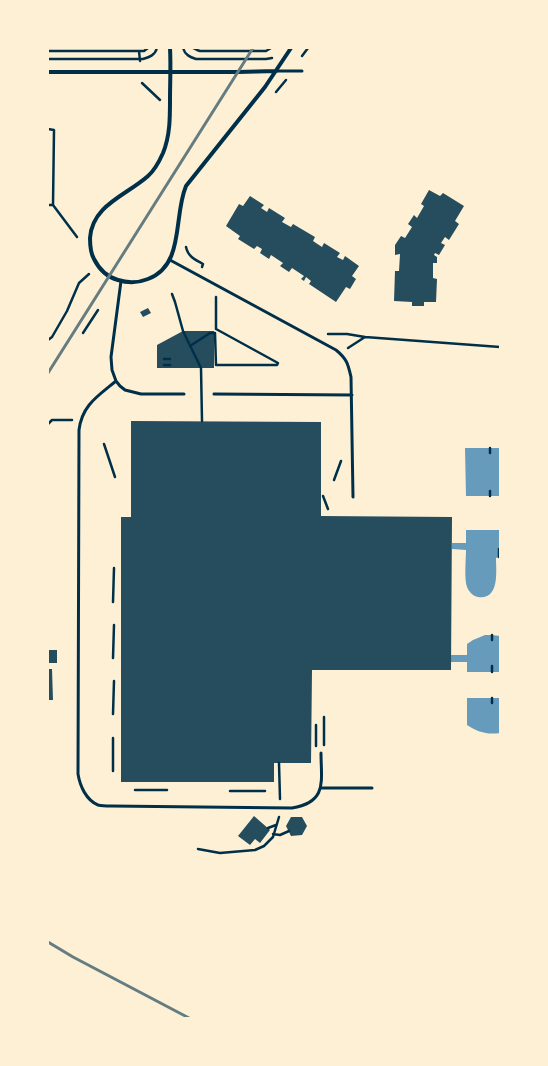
<!DOCTYPE html>
<style>
body{margin:0}
#map{position:relative;width:548px;height:1066px;overflow:hidden;background:#fdf0d5;font-family:Rubik,sans-serif}
canvas{display:block}
.frame{position:absolute;inset:0;border:49px solid #fdf0d5;pointer-events:none}
</style>
<div id="map">
<canvas width="548" height="1066"></canvas>
<div class="frame"></div>
</div>
<script>
const g = document.querySelector('canvas').getContext('2d');
g.lineJoin = 'round';
function paint(path, color) { g.fillStyle = color; g.fill(path, 'evenodd'); }
function strokePath(path, color, width, dash) { g.strokeStyle = color; g.lineWidth = width; g.lineCap = dash ? 'butt' : 'round'; g.setLineDash(dash || []); g.stroke(path); }
const water = new Path2D(`
 M465 448H500V496H466Z
 M466 530H500V557L496 558C496 571 500 600 478 597 473 596 469 592 467 587 464 579 466 559 466 550L452 549V543H466Z
 M485 635H492L500 636V672H467V662H451V655H467V644L473 640Z
 M467 698H500V733C487 735 478 732 467 725Z`);
const building = new Path2D(`
 M429 190 440 196 443 193 464 206 455 221 459 224 449 240 445 237 441 243 445 245 439 255 435 253 434 255 437 257V263H433V278L437 279 436 302H424V306H412V302L394 301 395 271H399L400 254 395 255V245L401 236 405 238 412 227 408 224 414 215 417 218 424 206 421 204Z
 M250 196 264 205 261 208 267 212 269 208 285 218 282 222 291 227 293 224 315 237 313 241 322 247 324 243 340 253 337 257 343 260 345 256 359 266 352 276 356 279 350 289 346 287 336 302 309 284 311 281 306 277 304 281 301 279 304 276 292 268 289 272 280 266 283 263 271 255 269 259 260 253 262 249 257 246 254 249 238 239 240 236 226 226 239 204 243 206Z
 M148 308 151 313 143 317 140 312Z
 M183 331H214V368H157V345Z
 M131 421 321 422V516L452 517 451 670H312L311 763H274V782H121V517H131Z
 M48 650H57V663H48Z
 M48 669H52L53 700H48Z
 M254 816 270 830 260 843 255 839 250 845 238 836Z
 M291 817H302L307 826 302 835 291 836 286 826Z`);
const path = new Path2D(`
 M183 48C185 55 190 57 196 59H266L272 58
 M193 48 197 50 200 51H266L271 48
 M48 51H144L148 48
 M139 51 140 61
 M302 56 308 48
 M48 59H143C150 57 155 55 157 48
 M142 83 160 100
 M276 92 286 80
 M48 129 54 130 53 205
 M48 205H53L77 237
 M186 247C188 257 196 260 203 264L202 267
 M172 294 175 302 183 331 201 368 202 421
 M83 333 98 310
 M328 334H347L365 337
 M48 340 52 337 67 311 79 283 89 274
 M190 346 210 333H215L216 365H277L278 363 216 329V297
 M348 348 365 337 500 347
 M164 359H170
 M164 365H170
 M48 424 52 420H72
 M104 444 115 477
 M490 448V453
 M334 480 341 461
 M323 496 328 509
 M490 496V491
 M499 557V549
 M113 602 114 568
 M492 640V635
 M113 658 114 625
 M492 666V672
 M492 703V698
 M113 714 114 681
 M324 717V745
 M316 725V746
 M279 763 280 799
 M113 771V738
 M135 790H167
 M230 791H265
 M268 828 276 825
 M273 834 280 835 289 831
 M198 849 220 853 255 850 264 846 273 837 279 817`);
const service = new Path2D(`
 M276 71H302
 M170 260 336 350C347 359 348 364 351 377L353 497
 M121 281 111 357 112 370 116 381 120 386 125 390 141 394H184
 M116 381C98 396 82 405 79 430L78 774C80 786 86 800 98 805 102 806 107 806 111 806L292 808C328 802 321 781 321 753
 M214 394 352 395
 M321 788H372`);
const minor = new Path2D(`
 M170 48C171 65 170 82 170 100 170 118 170 136 163 153 159 162 155 170 148 176 127 195 92 205 90 238 90 245 90 252 94 259 99 269 107 277 118 280 127 283 138 283 148 279 185 265 173 217 186 186L265 87 291 48
 M48 72H238L276 71`);
const rail = new Path2D(`
 M48 373 253 48
 M48 942 73 957 189 1018`);
paint(water, '#669bbc');
paint(building, '#264d5e');
strokePath(path, '#003049', 2.5);
strokePath(service, '#003049', 3);
strokePath(minor, '#003049', 4);
strokePath(rail, '#657d81', 3);
</script>
